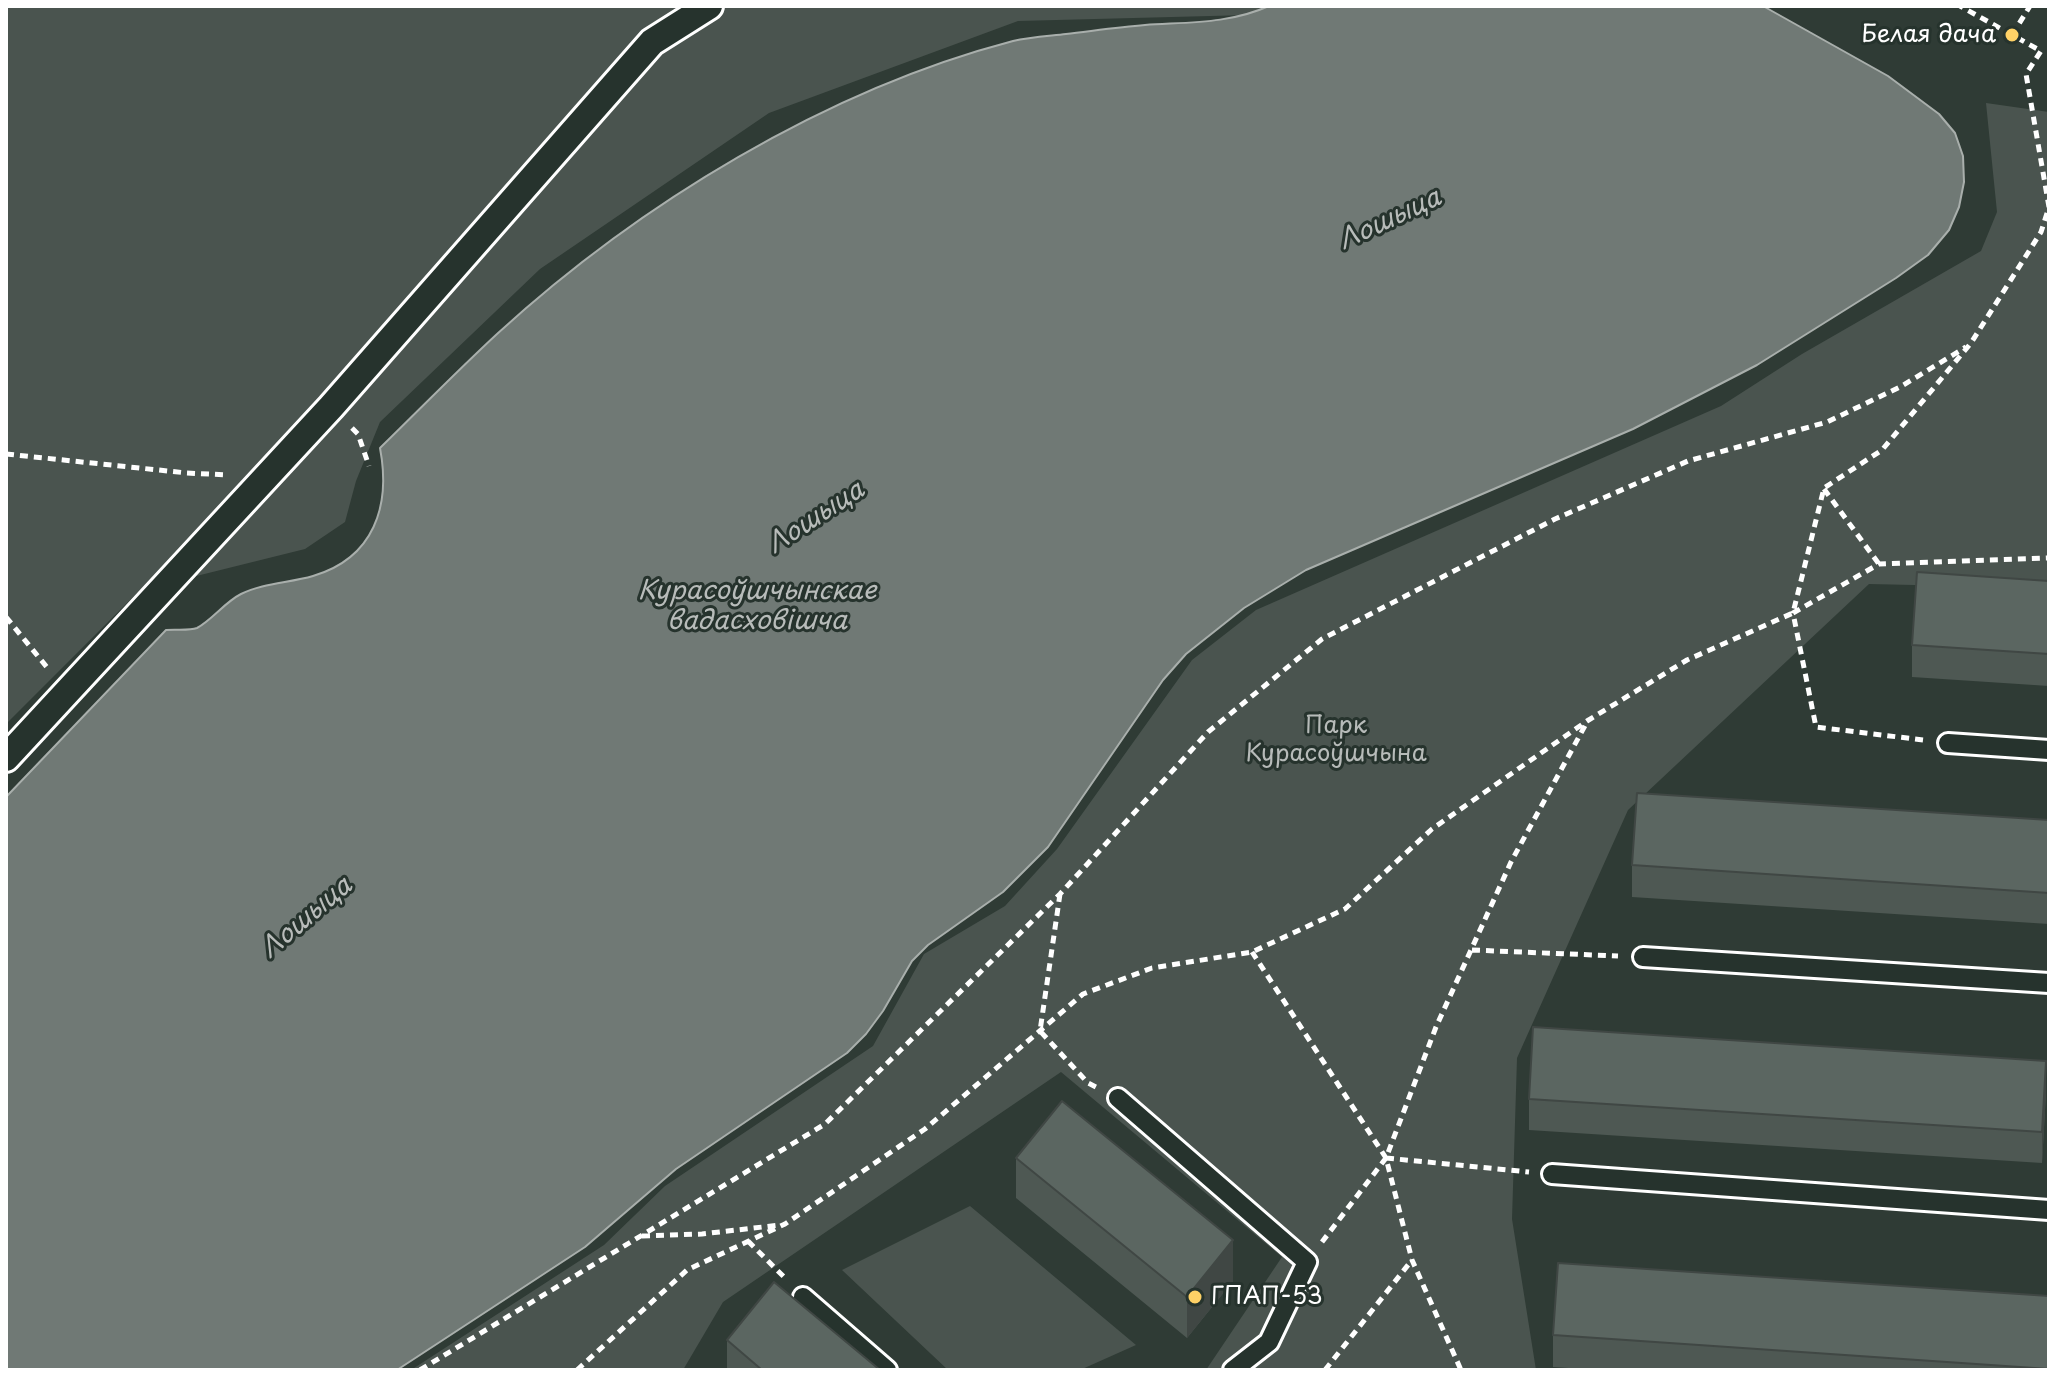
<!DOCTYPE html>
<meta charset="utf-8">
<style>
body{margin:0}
#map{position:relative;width:2055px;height:1376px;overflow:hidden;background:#2f3b35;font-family:"Playpen Sans",sans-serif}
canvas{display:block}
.frame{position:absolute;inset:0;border:8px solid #fff;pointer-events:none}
</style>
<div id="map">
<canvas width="2055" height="1376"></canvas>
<div class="frame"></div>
</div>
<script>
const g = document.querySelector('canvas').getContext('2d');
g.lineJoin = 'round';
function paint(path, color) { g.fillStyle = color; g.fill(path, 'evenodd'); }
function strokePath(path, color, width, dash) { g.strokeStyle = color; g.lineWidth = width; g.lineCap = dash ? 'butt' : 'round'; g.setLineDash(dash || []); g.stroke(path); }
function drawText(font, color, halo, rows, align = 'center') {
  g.font = font + ' "Playpen Sans",sans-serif'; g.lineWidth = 6; g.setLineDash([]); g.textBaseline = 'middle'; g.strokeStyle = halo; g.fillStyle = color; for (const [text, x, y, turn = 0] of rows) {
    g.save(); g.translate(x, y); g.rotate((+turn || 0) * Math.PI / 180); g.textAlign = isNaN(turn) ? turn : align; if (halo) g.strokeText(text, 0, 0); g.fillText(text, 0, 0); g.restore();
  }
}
const green = new Path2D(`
 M6 6H1269L1249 15 1018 21 769 113 540 269 380 422 356 481 345 522 305 549 140 590 6 724Z
 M1986 103 2049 112V588L1869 584 1628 810 1517 1058 1512 1219 1536 1370H1206L1282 1257 1061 1072 723 1302 683 1370H411L604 1245 665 1186 873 1046 924 954 1005 906 1057 849 1192 660 1256 610 1721 406 1802 354 1981 251 1997 212Z
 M970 1206 1136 1345 1080 1370H948L842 1270Z`);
const water = new Path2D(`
 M1269 6H1763L1888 76 1939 114 1955 133 1963 156 1964 182 1959 207 1949 230 1928 255 1896 278 1757 365 1633 429 1306 570 1244 608 1186 654 1163 680 1048 847 1003 892 928 945 912 961 883 1011 866 1034 847 1053 676 1169 585 1247 397 1370H6V797L166 630C175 629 189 631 197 628 212 620 225 602 241 594 263 583 289 583 313 576 374 558 391 506 380 448 419 410 457 371 497 334 639 204 826 90 1013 41 1030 37 1049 36 1066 34 1092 31 1119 27 1145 25 1188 22 1229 24 1269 6Z`);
const path = new Path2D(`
 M2012 35 2030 6
 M352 428 358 434 369 466
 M6 454 187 473 228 475
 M1824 489 1879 564
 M6 617 50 671
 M1923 740 1816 727 1793 613 1879 564 2049 558
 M1060 894 1040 1031 1088 1083 1096 1087
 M1472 950 1618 956
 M1252 952 1386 1158 1412 1260 1461 1370
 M1386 1158 1529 1172
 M642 1236 702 1234 780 1225
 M748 1241 786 1279
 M1322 1242 1386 1158 1436 1027 1511 862 1587 722
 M420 1370 825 1124 1060 894 1208 732 1322 639 1555 519 1688 461 1827 422 1900 387 1966 347
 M577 1370 687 1270 785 1224 925 1129 1083 994 1152 968 1252 952 1345 909 1432 829 1587 721 1687 660 1793 613 1824 488 1882 450 1971 343 2041 232 2049 207 2026 74 2041 51 1960 6
 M1325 1370 1412 1260`);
const service = new Path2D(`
 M1948 743 2049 750
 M1643 957 2049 983
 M1118 1098 1307 1262 1269 1342 1233 1370
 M1552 1174 2049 1210
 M803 1297 887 1370`);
const pedestrian = new Path2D(`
 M6 758 331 407 652 42 709 6`);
const wall = new Path2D(`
 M2049 581V686L1912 677V645Z
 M2049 820V924L1632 897V865Z
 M2046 1092 2042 1163 1529 1130V1099Z
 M1016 1158 1233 1281 1187 1338 1016 1198Z
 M2049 1296V1370H1599L1553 1367V1335Z
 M727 1340 880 1370H727Z`);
const shadedWall = new Path2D(`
 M2046 1061V1092L2042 1163V1132Z
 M1233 1240V1281L1187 1338V1297Z`);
const building = new Path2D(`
 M1917 572 2049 581V654L1912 645Z
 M1637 793 2049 820V893L1632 865Z
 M1533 1027 2046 1061 2042 1132 1529 1099Z
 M1062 1101 1233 1240 1187 1297 1016 1158Z
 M1558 1263 2049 1296V1369L1553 1335Z
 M774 1282 880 1370H762L727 1340Z`);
const markers = [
 [2012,35,8,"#ffd166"],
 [1195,1297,8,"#ffd166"]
];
const poiNames = [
 ["Белая дача",1996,35],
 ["ГПАП-53",1211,1297,"left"]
];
const parkNames = [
 ["Парк",1336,726],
 ["Курасоўшчына",1336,754]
];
const waterNames = [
 ["Лошыца",1390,220,-25],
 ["Лошыца",816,518,-33],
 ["Курасоўшчынскае",757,592],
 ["вадасховішча",757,622],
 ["Лошыца",307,918,-40]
];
paint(green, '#4a544f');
paint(water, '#707975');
strokePath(water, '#a9afac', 2);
strokePath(service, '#fff', 24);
strokePath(pedestrian, '#fff', 32);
strokePath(path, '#fff', 5, [8, 6]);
strokePath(service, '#26332d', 18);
strokePath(pedestrian, '#26332d', 26);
paint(wall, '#4e5853');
paint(shadedWall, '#404744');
paint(building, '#5b6661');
strokePath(building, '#404744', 2);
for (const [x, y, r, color] of markers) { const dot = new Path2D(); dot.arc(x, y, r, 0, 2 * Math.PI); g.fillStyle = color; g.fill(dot); strokePath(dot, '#26332d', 3); }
drawText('24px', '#fff', '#26332d', poiNames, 'right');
drawText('24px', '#b7bbb9', '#26332d', parkNames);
drawText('italic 26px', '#b8bcba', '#26332d', waterNames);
</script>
